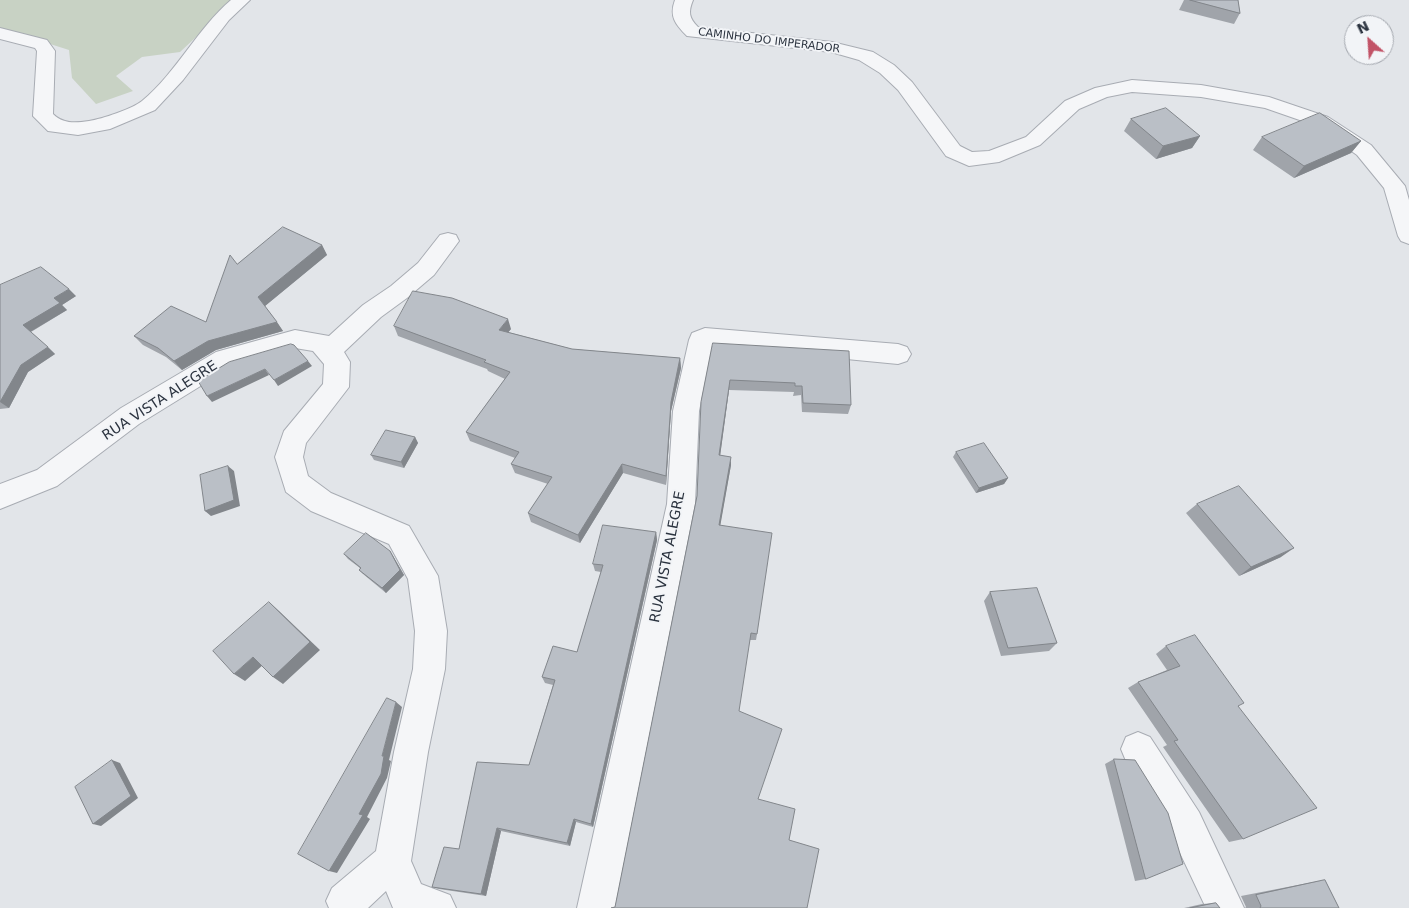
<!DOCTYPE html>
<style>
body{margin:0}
#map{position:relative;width:1409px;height:908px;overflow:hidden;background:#e2e5e9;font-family:"DejaVu Sans",sans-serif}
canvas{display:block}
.north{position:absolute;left:1344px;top:15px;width:50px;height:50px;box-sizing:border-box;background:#f2f4f7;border:1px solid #a3a7ae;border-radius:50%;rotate:334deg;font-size:14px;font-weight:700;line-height:20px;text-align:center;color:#2c3440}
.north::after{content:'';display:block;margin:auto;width:18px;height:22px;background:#c25367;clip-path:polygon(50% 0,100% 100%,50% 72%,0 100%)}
</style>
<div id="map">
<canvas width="1409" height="908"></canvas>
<div class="north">N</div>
</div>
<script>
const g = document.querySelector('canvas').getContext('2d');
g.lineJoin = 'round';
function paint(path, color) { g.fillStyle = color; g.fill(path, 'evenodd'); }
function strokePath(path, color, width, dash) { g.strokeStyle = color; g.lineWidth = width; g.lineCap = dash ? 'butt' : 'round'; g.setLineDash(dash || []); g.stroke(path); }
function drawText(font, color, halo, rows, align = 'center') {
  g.font = font + ' "DejaVu Sans",sans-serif'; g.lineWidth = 4; g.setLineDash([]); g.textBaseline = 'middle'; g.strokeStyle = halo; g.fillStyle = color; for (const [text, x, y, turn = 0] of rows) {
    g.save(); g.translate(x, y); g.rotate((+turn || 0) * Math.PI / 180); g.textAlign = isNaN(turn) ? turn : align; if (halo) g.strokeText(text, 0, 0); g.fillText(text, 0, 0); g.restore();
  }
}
const green = new Path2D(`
 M0 0H236L180 52 142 57 116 76 133 91 96 104 72 78 69 50 0 28Z`);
const minor = new Path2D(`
 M231 0H250L229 20 183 80 155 110 110 129 78 135 48 131 33 116 37 51 35 48 0 39V28L47 40 55 51 53 114C63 124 75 123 89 121 102 119 132 109 142 101 177 72 197 29 231 0Z
 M675 0H693C688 12 689 18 698 27L832 42 873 52 894 65 912 82 960 146 972 152 989 151 1026 137 1065 101 1095 88 1132 80 1201 85 1269 97 1328 117 1371 145 1405 186 1409 200V244L1401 241 1398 236 1384 188 1357 155 1314 125 1265 108 1201 97 1132 92 1107 97 1079 109 1040 145 999 162 969 166 946 156 898 90 880 73 859 60 831 52 687 36C675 24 669 16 675 0Z
 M448 233 456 235 459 241 434 275 407 298 381 317 344 352 350 362 349 387 306 443 303 457 308 476 331 493 409 526 438 576 447 631 445 669 428 752 411 861 421 884 450 895 456 908H393L386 891 368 908H329L326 901 332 888 376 851 394 752 413 669 415 631 408 579 389 544 311 511 286 492 275 457 284 431 323 384 324 364 313 351 295 348 233 366 139 424 57 486 0 509V484L37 470 121 408 216 352 295 330 329 336 363 305 391 286 418 263 440 235Z
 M705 328 898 344 907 347 911 354 907 361 898 364 712 346 699 411 695 504 615 908H577L667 504 673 411 689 340 692 333Z
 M1138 732 1150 737 1199 812 1244 908H1206L1173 838 1126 761 1121 749 1126 737Z`);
const wall = new Path2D(`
 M1184 0H1238L1240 13 1234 24 1179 10Z
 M1131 119 1200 136 1192 148 1156 159 1124 131Z
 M1262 137 1361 141 1351 153 1294 178 1253 150Z
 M322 245 327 255 265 306 283 331 216 350 182 370 166 357 143 345 134 336 206 322 237 264Z
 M0 285 76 296 62 305 67 310 31 332 55 354 28 372 9 408 0 409Z
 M394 326 511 329 508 332 572 349 680 358 681 368 671 411 666 485 623 473 580 543 531 522 528 513 548 484 515 473 511 464 515 458 470 441 466 432 505 379 488 371 487 369 398 336Z
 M713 343 851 405 848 414 802 412 801 395 793 396 794 392 729 390 720 456 731 465 720 525 757 634 756 640H750L615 907 697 496Z
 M415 437 418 443 404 468 374 460 371 455Z
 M956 452 1008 478 1004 484 976 493 953 457Z
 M1197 504 1281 557 1239 576 1186 513Z
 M656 532 657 540 593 827 576 822 570 846 501 831 486 896 439 889 432 887 459 849 529 765 553 685 545 683 542 677 577 652 601 572 595 571 593 564Z
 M390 551 393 556 404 575 386 593 363 574 359 570 360 568 348 559 344 554Z
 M990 592 1057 643 1049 651 1001 656 984 601Z
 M1166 646 1239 706 1243 839 1229 842 1163 747 1167 745 1128 688 1138 682 1167 670 1156 654Z
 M1114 759 1146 879 1135 881 1105 764Z
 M1325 880 1339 908H1245L1246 907 1241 896 1308 883Z
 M1216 903 1220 908H1184L1202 904Z`);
const shadedWall = new Path2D(`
 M1200 136 1192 148 1156 159 1163 146Z
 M1361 141 1351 153 1294 178 1304 166Z
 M322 245 327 255 265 306 258 297Z
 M69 289 76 296 62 305 67 310 30 332 23 325 54 298Z
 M508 319 511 329 502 340 499 330Z
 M277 322 283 331 216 350 182 370 174 361 208 341Z
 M48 347 55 354 28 372 9 408 0 402 21 365Z
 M680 358 681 368 671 411 666 485V476L671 402Z
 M308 361 312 366 278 386 274 380Z
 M265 369 269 375 212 402 207 396Z
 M730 380 729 390 719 464V455Z
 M415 437 418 443 404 468 401 462Z
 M731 457V465L719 533V525Z
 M622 464 623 473 580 543 578 535Z
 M228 466 234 471 240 506 211 516 205 511Z
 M1008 478 1004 484 976 493 979 488Z
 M656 532 657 540 593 827 591 824Z
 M1294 548 1281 557 1239 576 1251 567Z
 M390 551 393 556 404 575 386 593 382 588Z
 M269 602 279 611 320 650 283 684 273 677Z
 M253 657 264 664 245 681 234 674Z
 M396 702 402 707 389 760 391 761 387 778 367 817 370 819 337 873 329 871 359 814 382 756Z
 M112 760 120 763 138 798 101 826 93 824Z
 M574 819 576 822 570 846 567 843Z
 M497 828 501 831 486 896 481 894Z`);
const building = new Path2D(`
 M1190 0H1238L1240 13Z
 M1166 108 1200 136 1163 146 1131 119Z
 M1320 113 1361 141 1304 166 1262 137Z
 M283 227 322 245 258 297 277 322 208 341 174 361 158 348 134 336 171 306 206 322 230 255 237 264Z
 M41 267 69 289 54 298 60 303 23 325 48 347 21 365 0 402V285Z
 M413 291 452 298 508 319 499 330 572 349 680 358 671 402 666 476 622 464 578 535 528 513 552 477 511 464 519 452 466 432 510 372 484 362 486 360 394 326Z
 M713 343 849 351 851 405 803 403 802 386H795V383L730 380 719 455 731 457 719 525 772 533 757 634 751 633 739 711 782 729 758 799 795 809 789 840 819 849 807 908H611L615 907 697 496 701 402Z
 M291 344 294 345 308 361 274 380 265 369 207 396 198 381 229 362Z
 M386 430 415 437 401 462 371 455Z
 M984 443 1008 478 979 488 956 452Z
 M228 466 234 500 205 511 200 475Z
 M1239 486 1294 548 1251 567 1197 504Z
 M603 525 656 532 591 824 574 819 567 843 497 828 481 894 432 887 444 847 459 849 477 762 529 765 555 680 542 677 553 646 577 652 603 565 593 564Z
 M366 533 390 551 400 570 382 588 359 570 361 568 344 554Z
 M1037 588 1057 643 1008 648 990 592Z
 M269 602 310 642 273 677 253 657 234 674 213 651Z
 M1195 635 1244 703 1238 706 1317 808 1243 839 1174 741 1178 740 1138 682 1180 666 1166 646Z
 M387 698 396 702 382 756H384L381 774 359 814 363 815 329 871 298 854Z
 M1114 759 1135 760 1168 813 1183 864 1146 879Z
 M112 760 131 796 93 824 75 787Z
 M1325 880 1339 908H1260L1261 906 1256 895Z
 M1216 903 1220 908H1190Z`);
const farStreetnames = [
 ["CAMINHO DO IMPERADOR",769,41,7]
];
const streetNames = [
 ["RUA VISTA ALEGRE",160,401,-33],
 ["RUA VISTA ALEGRE",668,557,-79]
];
paint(green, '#c8d2c4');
strokePath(minor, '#a8acb3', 2);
paint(minor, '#f5f6f8');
paint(wall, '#a0a4aa');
paint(shadedWall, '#82868b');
paint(building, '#babfc6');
strokePath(building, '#82868b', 1);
drawText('11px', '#2c3440', '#f2f4f7', farStreetnames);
drawText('14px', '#2c3440', '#f2f4f7', streetNames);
</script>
